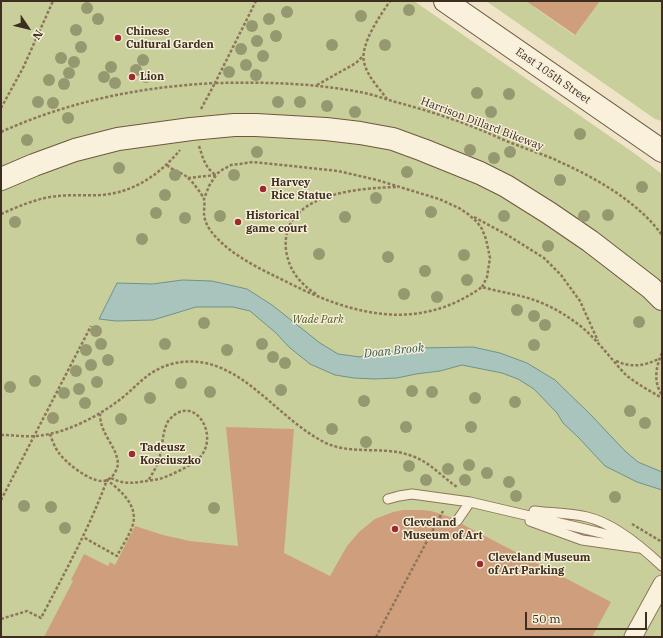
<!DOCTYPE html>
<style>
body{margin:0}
#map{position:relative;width:663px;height:638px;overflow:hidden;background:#f0e4c8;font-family:"IBM Plex Serif",serif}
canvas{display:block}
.frame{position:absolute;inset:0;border:2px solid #3d2e20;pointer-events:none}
.north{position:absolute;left:8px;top:8px;width:40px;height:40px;-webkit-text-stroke:3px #f7eed8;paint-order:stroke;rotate:125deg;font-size:11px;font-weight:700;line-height:16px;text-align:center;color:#3d2e20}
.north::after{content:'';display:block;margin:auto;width:14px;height:18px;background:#3d2e20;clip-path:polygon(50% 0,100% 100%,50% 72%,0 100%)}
.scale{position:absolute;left:525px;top:612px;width:122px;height:18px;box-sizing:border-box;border:2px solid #3d2e20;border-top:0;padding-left:5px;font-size:12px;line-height:14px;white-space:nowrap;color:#3d2e20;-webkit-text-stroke:3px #f7eed8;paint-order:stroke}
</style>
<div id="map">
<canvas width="663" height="638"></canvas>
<div class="frame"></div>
<div class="north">N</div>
<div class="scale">50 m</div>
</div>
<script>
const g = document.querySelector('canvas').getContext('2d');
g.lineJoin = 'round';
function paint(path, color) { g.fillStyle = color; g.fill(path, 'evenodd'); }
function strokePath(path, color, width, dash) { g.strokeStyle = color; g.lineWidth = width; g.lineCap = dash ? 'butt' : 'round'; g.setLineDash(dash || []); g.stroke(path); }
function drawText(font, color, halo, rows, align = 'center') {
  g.font = font + ' "IBM Plex Serif",serif'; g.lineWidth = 3; g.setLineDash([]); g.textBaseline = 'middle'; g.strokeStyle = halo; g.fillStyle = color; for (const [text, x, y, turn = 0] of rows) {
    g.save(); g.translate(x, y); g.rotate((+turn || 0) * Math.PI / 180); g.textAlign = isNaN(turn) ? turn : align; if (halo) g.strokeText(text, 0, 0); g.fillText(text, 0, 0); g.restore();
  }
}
const green = new Path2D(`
 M1 1H414L634 153 662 174V637H1Z
 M486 1H539L534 7 574 35 600 1H662V121L655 119Z`);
const water = new Path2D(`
 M183 280 212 281 247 289 272 305 320 343 338 354 360 357 375 352H396L420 348 473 347 500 353 527 363 555 380 591 415 625 451 638 462 662 472V490L637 482 605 466 578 437 563 423 557 413 534 389 518 379 502 373 462 365 440 371 416 374 397 378 375 379 354 378 335 375 310 364 289 347 276 333 250 311 233 307H196L153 320 116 321 99 319 117 283 152 284Z`);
const building = new Path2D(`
 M526 1H600L575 35Z
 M226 427 294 429 284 553 330 576 347 546 359 532 375 519 393 512 403 510H421L431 511 450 517 452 518 451 523 454 526 459 527 462 524 611 602 592 637H44L73 581 71 580 84 554 108 566 110 562 115 565 135 526 163 535 190 541 238 546Z`);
const path = new Path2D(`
 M317 85 356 63 363 56
 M387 99C379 88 367 76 364 62 360 44 380 16 390 1
 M1 108 23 68 53 1
 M201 109 215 83H218C264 82 309 83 354 91 367 93 380 97 392 101 422 109 452 118 481 130 493 135 505 141 517 145 531 151 546 155 560 162 596 178 638 202 662 235
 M1 132C70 101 139 87 215 83L256 1
 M199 146C203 158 205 168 216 175L209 186 204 199
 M167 165C173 171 181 172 187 177 192 181 202 194 204 199 205 203 204 209 204 214 205 226 214 236 223 244 240 259 262 270 283 280 349 314 416 334 482 287 503 293 525 295 544 304 556 309 567 316 578 324 597 339 610 358 626 375 637 384 650 391 662 398
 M188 178 216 175 220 171 231 165 240 164 253 162 273 164 338 171 377 180 439 199 459 208 468 214 477 222 482 229 486 239 490 258 487 277 482 287
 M1 214C17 207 33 200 50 197 68 194 85 196 102 195 135 192 160 174 180 150
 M474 217 509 236 544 258 561 275 580 301 598 341
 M316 294C299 283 289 270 286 250 280 193 359 188 398 187
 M662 353C656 366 653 382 662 395
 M616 361C632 368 643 366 659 359
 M50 434C52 440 55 448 59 453 66 463 89 481 102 481 110 481 115 474 117 468 121 456 108 441 104 431 101 425 100 419 100 413
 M1 435C13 435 25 437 37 436 67 433 99 416 122 398 138 385 147 372 168 365 234 345 272 416 324 442 351 456 384 445 412 456 430 462 442 477 457 487
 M111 478C126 486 137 482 153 480 163 479 172 474 181 470 188 466 196 462 201 456 219 434 194 393 170 419 162 427 163 448 159 459 157 467 152 474 148 481
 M1 500 91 326
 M632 524 662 542
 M1 619 27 611 41 618C65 572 89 529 107 480 120 490 138 505 133 524 130 535 122 546 117 556L83 537
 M376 637 443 511`);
const lane = new Path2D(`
 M388 499 399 496 412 494 470 502 585 529 633 541
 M534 511C551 513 570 513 587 517 613 523 643 548 662 566
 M457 521 470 502
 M530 521 582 540 639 548`);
const street = new Path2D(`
 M633 637 662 584`);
const secondary = new Path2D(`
 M445 1 662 151
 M1 179 34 165 75 150 118 139 191 129 234 125H256L326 129 360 133 393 139 423 150 480 173 506 186 549 213 590 241 651 288 662 299`);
const trees = [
 [87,8],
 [409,10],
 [287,12],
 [361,16],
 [98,19],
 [269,19],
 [252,26],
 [76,30],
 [276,36],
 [257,41],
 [332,45],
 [385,45],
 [81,47],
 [241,49],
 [263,56],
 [61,58],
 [143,60],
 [74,62],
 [246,65],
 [111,67],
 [136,70],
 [229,72],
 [69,73],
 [256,75],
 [104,77],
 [146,77],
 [49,80],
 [115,83],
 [64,84],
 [477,93],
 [509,94],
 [38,102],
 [278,102],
 [300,102],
 [53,103],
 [327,106],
 [355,112],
 [491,112],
 [68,118],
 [580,134],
 [27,140],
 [470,150],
 [257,152],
 [510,152],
 [494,158],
 [119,168],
 [407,172],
 [175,175],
 [234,175],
 [560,180],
 [642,187],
 [165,195],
 [376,198],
 [431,212],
 [156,213],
 [608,215],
 [220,216],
 [504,216],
 [584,216],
 [345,217],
 [185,218],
 [15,222],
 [142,239],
 [548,246],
 [319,254],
 [464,255],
 [388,257],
 [425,271],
 [467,280],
 [404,294],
 [437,297],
 [517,310],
 [534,316],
 [639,322],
 [204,323],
 [545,325],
 [96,331],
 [101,344],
 [165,344],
 [262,344],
 [534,345],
 [86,350],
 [227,350],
 [273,357],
 [108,360],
 [285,363],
 [91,365],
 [76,371],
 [35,381],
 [97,382],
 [181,383],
 [10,387],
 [79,389],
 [281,390],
 [412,391],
 [210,392],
 [432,392],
 [64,393],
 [150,398],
 [475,398],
 [364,401],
 [515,402],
 [85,403],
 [630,411],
 [53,418],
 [121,419],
 [645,423],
 [406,427],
 [471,427],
 [332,429],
 [366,442],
 [469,465],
 [409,466],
 [448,469],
 [487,473],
 [426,480],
 [465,480],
 [509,482],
 [516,496],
 [615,497],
 [24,506],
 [51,507],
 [214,508],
 [65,528]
];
const markers = [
 [118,38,4,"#9e2a2b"],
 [132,77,4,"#9e2a2b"],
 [263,189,4,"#9e2a2b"],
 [238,222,4,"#9e2a2b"],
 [132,454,4,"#9e2a2b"],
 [395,529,4,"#9e2a2b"],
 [480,564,4,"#9e2a2b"]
];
const poiNames = [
 ["Chinese",126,32],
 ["Cultural Garden",126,45],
 ["Lion",140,77],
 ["Harvey",271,183],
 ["Rice Statue",271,196],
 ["Historical",246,216],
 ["game court",246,229],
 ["Tadeusz",140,448],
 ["Kosciuszko",140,461],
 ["Cleveland",403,523],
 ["Museum of Art",403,536],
 ["Cleveland Museum",488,558],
 ["of Art Parking",488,571]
];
const streetNames = [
 ["East 105th Street",553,76,35],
 ["Harrison Dillard Bikeway",482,124,21]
];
const parkNames = [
 ["Wade Park",318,320]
];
const waterNames = [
 ["Doan Brook",394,351,-6]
];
paint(green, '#c9cf9b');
paint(water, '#a9c4bc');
strokePath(water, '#6f938a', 1);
paint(building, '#cf9f7d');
strokePath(lane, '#8d765c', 11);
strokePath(street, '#8d765c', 19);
strokePath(secondary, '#6f573f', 24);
strokePath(path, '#8d765c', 2.5, [3, 2]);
strokePath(lane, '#faf1dc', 9);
strokePath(street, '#faf1dc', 17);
strokePath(secondary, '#faf1dc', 22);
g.fillStyle = '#96986f';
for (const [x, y] of trees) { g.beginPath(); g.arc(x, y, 6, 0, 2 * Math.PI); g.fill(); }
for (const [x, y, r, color] of markers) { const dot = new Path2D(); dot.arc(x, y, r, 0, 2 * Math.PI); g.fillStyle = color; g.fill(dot); strokePath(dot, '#f7eed8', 1.5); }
drawText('bold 11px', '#3d2e20', '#f7eed8', poiNames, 'left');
drawText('11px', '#3d2e20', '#f7eed8', streetNames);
drawText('italic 11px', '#4d5a26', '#f7eed8', parkNames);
drawText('italic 12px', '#2f5d5a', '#f7eed8', waterNames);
</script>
